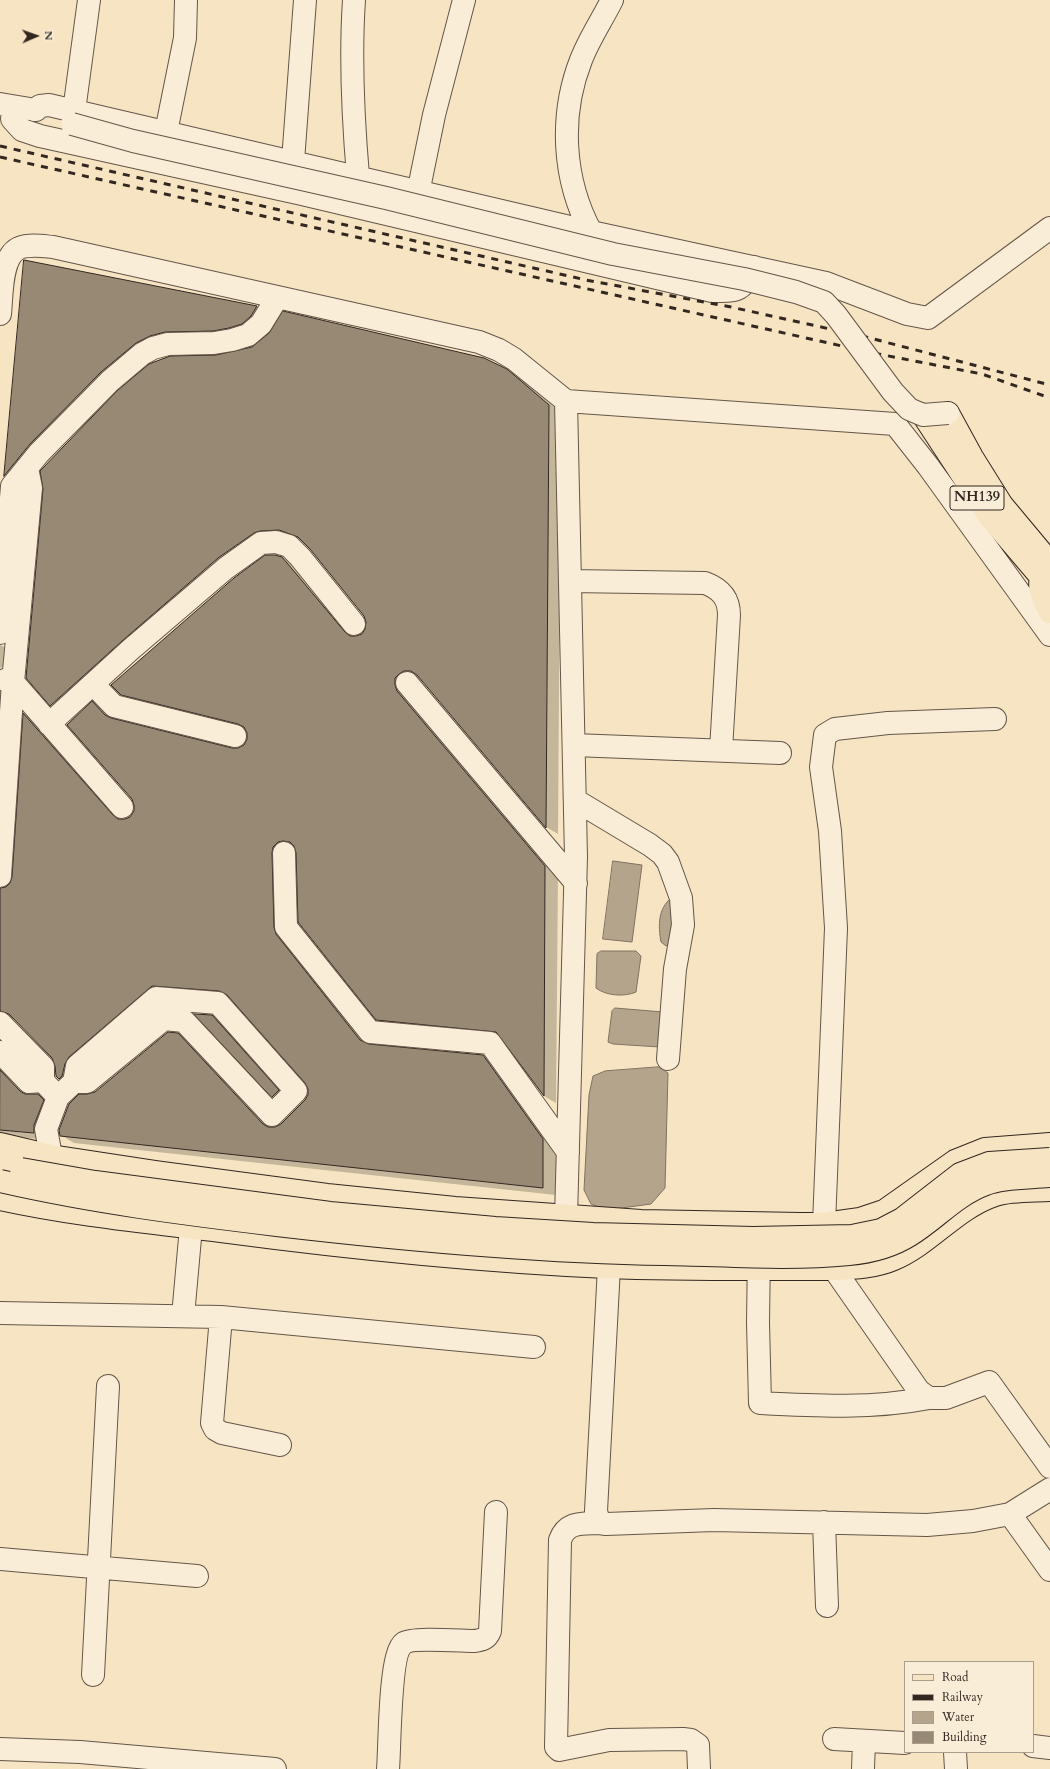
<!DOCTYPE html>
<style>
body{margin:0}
#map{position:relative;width:1050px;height:1769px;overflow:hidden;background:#f6e4c2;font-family:Cardo,serif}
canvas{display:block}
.legend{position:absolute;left:904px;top:1661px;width:130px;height:92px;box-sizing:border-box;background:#f9edd7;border:1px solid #aa9e8f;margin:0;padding:5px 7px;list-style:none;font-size:12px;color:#332722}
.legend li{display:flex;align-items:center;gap:8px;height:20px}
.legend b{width:20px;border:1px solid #aa9e8f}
.north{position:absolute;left:16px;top:16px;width:40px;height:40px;-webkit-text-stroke:3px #f9edd7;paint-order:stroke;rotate:88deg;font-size:11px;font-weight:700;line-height:16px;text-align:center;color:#332722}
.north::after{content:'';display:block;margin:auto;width:14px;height:18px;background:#332722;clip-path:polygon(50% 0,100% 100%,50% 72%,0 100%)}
</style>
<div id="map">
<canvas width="1050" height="1769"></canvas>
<ul class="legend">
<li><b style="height:5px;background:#f6e4c2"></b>Road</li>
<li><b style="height:5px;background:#332722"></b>Railway</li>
<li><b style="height:11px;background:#b4a48c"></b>Water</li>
<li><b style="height:11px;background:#988975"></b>Building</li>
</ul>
<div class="north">N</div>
</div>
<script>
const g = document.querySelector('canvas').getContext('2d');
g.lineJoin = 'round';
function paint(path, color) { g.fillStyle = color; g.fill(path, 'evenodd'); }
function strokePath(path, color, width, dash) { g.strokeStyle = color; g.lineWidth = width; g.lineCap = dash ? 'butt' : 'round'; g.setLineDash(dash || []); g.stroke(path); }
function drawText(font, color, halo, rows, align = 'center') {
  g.font = font + ' Cardo,serif'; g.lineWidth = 3; g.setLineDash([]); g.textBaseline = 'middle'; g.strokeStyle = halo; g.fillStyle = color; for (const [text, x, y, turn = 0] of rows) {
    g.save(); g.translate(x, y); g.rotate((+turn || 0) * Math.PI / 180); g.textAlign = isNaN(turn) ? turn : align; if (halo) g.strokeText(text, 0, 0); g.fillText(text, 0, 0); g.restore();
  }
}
const water = new Path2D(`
 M613 861 642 865 632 942 603 939Z
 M671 898 674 942 666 946 661 942C658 925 658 909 671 898Z
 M601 951H636L641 956 636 992C625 997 606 996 596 988L597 954Z
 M615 1008 663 1012 660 1047 613 1044 608 1042 612 1011Z
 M659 1067 668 1073 665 1188 651 1204 607 1210 591 1204 584 1190 589 1095 593 1076 605 1071Z`);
const shadow = new Path2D(`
 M25 261 257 307 270 315 265 323 163 343 18 482 5 475Z
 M506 370 520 378 561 413 558 834 546 827 420 678 412 681 558 874 556 1103 544 1096 502 1038 391 1027 377 1019 296 848 290 850 289 943 371 1045 483 1056 496 1064 556 1147V1195L74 1143 61 1135 95 1093 178 1034 191 1042 272 1128 281 1125 306 1100 309 1094V1088L231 997 165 993 72 1086 59 1079 53 1058 14 1018 5 1021 11 1047 4 1069 29 1095H38L51 1103 47 1140 0 1135V645L17 653 0 883 2 889 11 884 13 877 24 715 37 722 122 820 131 817 135 812V805L92 703 106 710 115 720 232 749H238L244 746 248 740 246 730 135 702 121 694 282 558 296 566 355 637 362 635 366 629 367 622 365 616 303 541 293 537 273 538 64 713 51 705 27 677ZM6 665 7 666 0 670V668Z
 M197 1015 212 1016 225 1024 291 1098 286 1104 273 1096Z`);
const building = new Path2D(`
 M24 260 257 306 251 316 242 324 229 328 213 331 165 332 150 336 136 343 101 372 30 444 4 476Z
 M283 311 484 358 507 369 549 405 546 828 417 675 411 671H404L399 674 395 678V685L397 691 545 866 544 1096 496 1032 376 1020 298 922 296 853 294 846 290 842 283 841 278 842 273 847 272 853 274 927 276 934 360 1040 369 1044 483 1055 543 1139V1188L60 1136 59 1130 69 1104 79 1094H87L95 1092 168 1032 178 1033 263 1124 268 1127H275L281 1124 305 1100 308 1095V1089L305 1083 227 995 219 991 152 986 69 1057 65 1064 62 1076 59 1079 56 1076 55 1066 52 1058 9 1014 0 1011V888L6 887 10 883 12 877 23 713 113 815 118 819H125L130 817 134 811V805L132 799 67 725 92 701 105 715 111 718 232 748H238L244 745 247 739V733L244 727 238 724 121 695 111 685 234 578 265 555H275L282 557 345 632 350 636H356L362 634 365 629 366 622 364 616 310 549 298 537 279 530 260 531 254 533 218 558 122 641 50 706 26 678 43 489 40 471 118 390 149 364 170 356 216 355 252 347 269 333Z
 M194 1014 212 1015 279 1090 272 1097Z
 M0 1070 20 1091 25 1094H38L44 1100 34 1125V1133L0 1130Z`);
const minor = new Path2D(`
 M354 0C350 59 353 118 358 176
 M0 104 36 110
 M34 110 40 106 49 105 591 232 826 283 907 314 928 318 1050 228
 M74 111 89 0
 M12 119 22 130 40 136 302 194 712 291C739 291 741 292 754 267
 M166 132 185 38 186 0
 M293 161 305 0
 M418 193 434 115 464 0
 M591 232C563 180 559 116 581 60 589 39 602 20 612 0
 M0 314C2 297 0 257 19 248 30 244 42 246 53 247L479 342 499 350 514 359 566 401 895 424 928 466 1050 635
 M570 581 705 583C721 589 729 598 729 615L721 750
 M0 633 12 486 39 453 110 381 142 354 153 348 168 344 214 343 232 340 248 335 261 324 277 298
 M5 680 13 682 122 807
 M407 683 576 883
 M93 684 114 706 235 736
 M995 719 888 723 835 729 825 735 821 767 830 831 836 928 824 1224 834 1269 919 1391 929 1398H946L989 1382 1050 1467
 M49 724 130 650 226 568 261 543 276 542 289 546 300 557 354 624
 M574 745 780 753
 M575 800 650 845 662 854 668 862 681 898 683 925 675 969 668 1059
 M284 853 286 927 370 1032 490 1043 568 1152
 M0 876 13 682 31 488 27 468
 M0 1023 43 1067V1081L58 1097
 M0 1052 29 1082 43 1081
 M51 1156 46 1129 58 1097 74 1082 77 1066 156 998 218 1003 296 1091 272 1115 184 1021 164 1019 87 1082H74
 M566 1217 576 857 566 401
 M759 1250 758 1323 760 1403C817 1406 873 1409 929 1398
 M609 1267 596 1511 599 1523 606 1524 714 1520 927 1525 973 1521 1010 1514 1050 1489
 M0 1313 221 1317
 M183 1316 191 1227
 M280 1445 222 1433 215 1429 212 1423 221 1317 534 1347
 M1010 1514 1050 1570
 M824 1522 827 1606
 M599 1523C582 1524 567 1521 560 1540L556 1747 559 1750 609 1740 683 1739 691 1740 698 1745 699 1769
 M0 1559 197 1576
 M93 1675 108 1386
 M834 1739 905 1743
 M1033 1746 1050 1748
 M0 1749 80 1752 275 1769
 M955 1752 956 1769
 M388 1769C390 1748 389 1653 404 1643 413 1637 461 1641 474 1641 482 1640 487 1639 490 1631L496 1512
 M863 1769 864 1741`);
const major = new Path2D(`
 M0 1144 51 1156 156 1172 327 1195 455 1208 641 1221 800 1224H824L860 1219 884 1211 955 1161 985 1149 1050 1144
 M0 1199C73 1215 147 1222 221 1231 349 1248 477 1261 607 1267 682 1270 758 1269 834 1269 854 1268 876 1267 894 1259 931 1243 956 1208 995 1195 1010 1190 1034 1191 1050 1190`);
const highway = new Path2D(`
 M948 413 972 457 1002 505 1047 559
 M923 415 989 516 1040 576
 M1045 562C1037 583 1039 593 1050 612
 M0 1164 21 1169`);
const rail = new Path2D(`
 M0 146 586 280 731 307 866 337 1050 385
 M0 157 873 353 982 374 1050 398`);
const minorBridge = new Path2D(`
 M72 124 133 141 386 198 613 254 744 279 796 292 824 302 836 315 893 392 909 409 923 415 948 413`);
const highwayBridge = new Path2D(`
 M21 1169 95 1182 330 1213 495 1228 593 1234 753 1238 852 1236 881 1230 902 1219 960 1174 989 1163 1050 1159
 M0 1181C91 1202 185 1214 277 1225 406 1240 535 1252 665 1254 726 1255 788 1260 849 1254 871 1252 891 1247 910 1235 936 1219 956 1195 986 1184 1003 1177 1031 1178 1050 1176`);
const shields = [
 [977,498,54]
];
const shieldNames = [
 ["NH139",977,498]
];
paint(water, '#b4a48c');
strokePath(water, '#807262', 1);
paint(shadow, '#0003');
paint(building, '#988975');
strokePath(building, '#332722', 1);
strokePath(minor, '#64564a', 24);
strokePath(major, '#332722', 24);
strokePath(highway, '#332722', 24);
strokePath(minor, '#f9edd7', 22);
strokePath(major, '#f6e4c2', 22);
strokePath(highway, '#f6e4c2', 22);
strokePath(rail, '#332722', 3, [7, 7]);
strokePath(minorBridge, '#64564a', 24, []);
strokePath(highwayBridge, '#332722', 24, []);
strokePath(minorBridge, '#f9edd7', 22);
strokePath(highwayBridge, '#f6e4c2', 22);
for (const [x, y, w] of shields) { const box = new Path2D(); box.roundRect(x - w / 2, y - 12, w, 24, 3); g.fillStyle = '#f9edd7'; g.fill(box); strokePath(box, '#332722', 1); }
drawText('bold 14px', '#332722', null, shieldNames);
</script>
